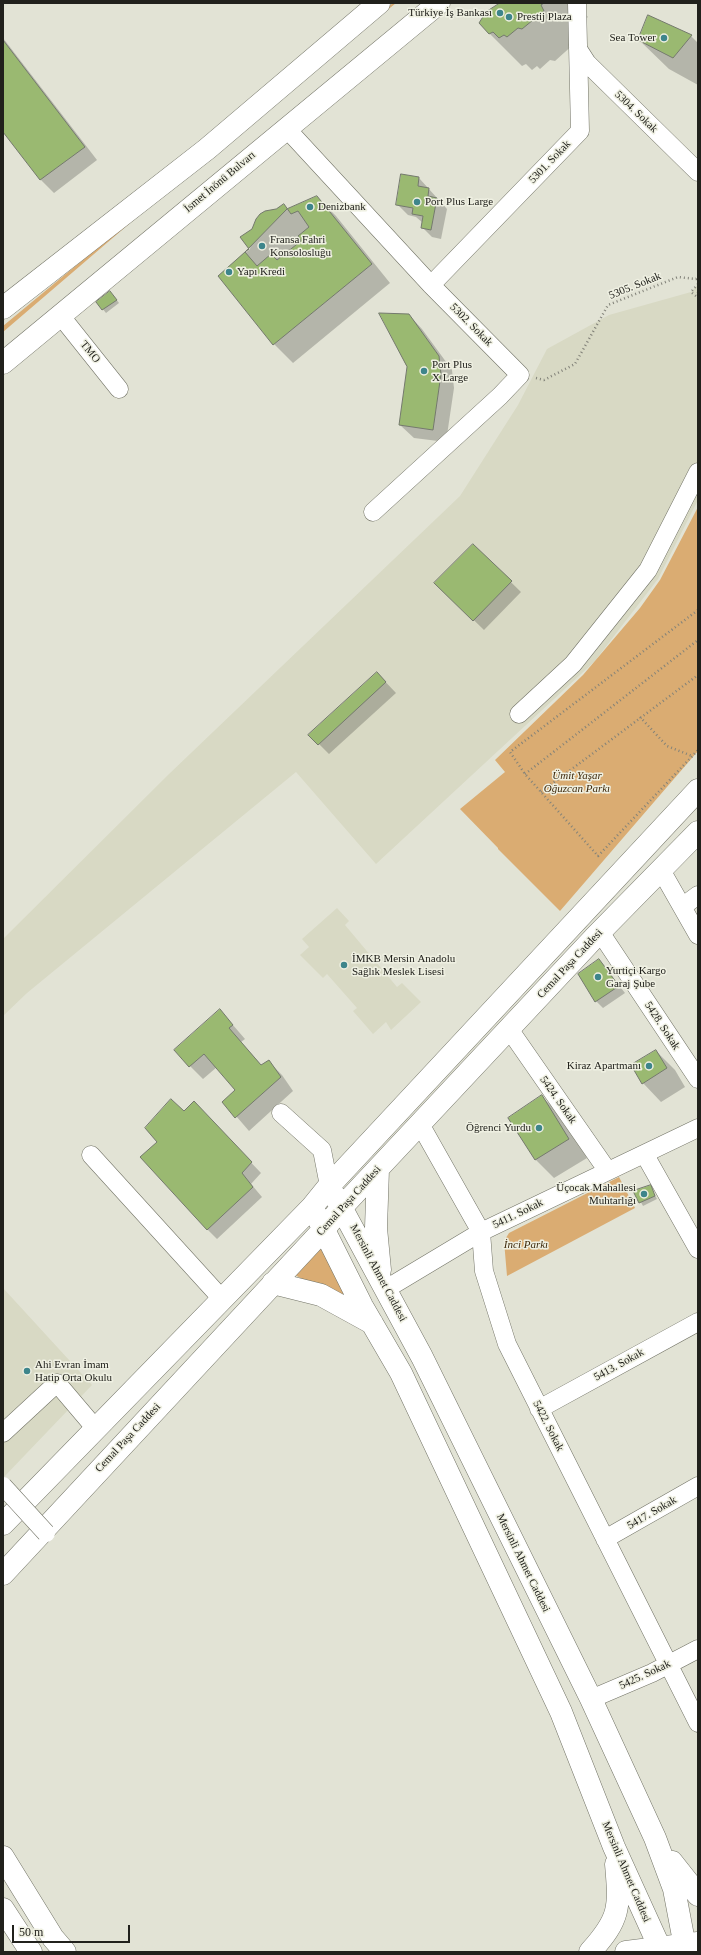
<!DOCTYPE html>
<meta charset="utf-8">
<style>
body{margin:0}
#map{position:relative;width:701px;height:1955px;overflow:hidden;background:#e2e3d5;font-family:Georgia,serif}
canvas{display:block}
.frame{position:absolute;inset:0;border:4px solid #21211c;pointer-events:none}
.scale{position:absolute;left:12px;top:1925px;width:118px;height:18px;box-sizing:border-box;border:2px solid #21211c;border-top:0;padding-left:5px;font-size:12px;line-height:14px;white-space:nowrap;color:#21211c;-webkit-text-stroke:3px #eff0e2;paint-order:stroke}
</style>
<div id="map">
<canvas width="701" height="1955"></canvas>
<div class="frame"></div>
<div class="scale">50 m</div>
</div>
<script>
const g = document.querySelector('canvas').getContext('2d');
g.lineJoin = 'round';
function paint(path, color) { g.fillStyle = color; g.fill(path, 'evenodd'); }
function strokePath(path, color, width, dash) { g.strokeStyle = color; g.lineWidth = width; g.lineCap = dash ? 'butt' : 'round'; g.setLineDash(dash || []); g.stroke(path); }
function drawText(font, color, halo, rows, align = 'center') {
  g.font = font + ' Georgia,serif'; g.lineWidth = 3; g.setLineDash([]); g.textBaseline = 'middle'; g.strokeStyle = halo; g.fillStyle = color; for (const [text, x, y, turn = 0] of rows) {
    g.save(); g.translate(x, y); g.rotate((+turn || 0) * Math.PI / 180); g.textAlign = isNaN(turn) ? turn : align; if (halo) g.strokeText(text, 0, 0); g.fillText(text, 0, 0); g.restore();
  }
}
const built = new Path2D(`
 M698 284V500L658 579 594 662 376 864 296 772 27 993 3 1016V939L169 774 460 496 518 405 547 349 609 315 691 292Z
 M337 908 349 921 345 925 397 987 402 983 421 1002 391 1030 386 1022 373 1034 353 1011 357 1008 327 974 323 978 300 955 309 947 302 939Z
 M3 1288 92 1385 3 1478Z`);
const green = new Path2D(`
 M393 3H396L171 188 3 332V326Z
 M698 507V751L560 911 498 849V848L460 809 505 772 495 760 583 675 640 608 660 580Z
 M619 1177 635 1208 507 1276 504 1241 509 1233Z
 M324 1244 358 1310 295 1275Z`);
const shadow = new Path2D(`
 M502 3H575L588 17 582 22 575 43 555 61 550 60 540 69 537 66 532 70 526 64 522 66 489 33Z
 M691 36 698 43V85L669 69 639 40Z
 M3 38 97 160 54 193 41 180 3 130Z
 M419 178 447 209 441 239 432 237 422 227 423 223 416 217 408 215 398 205Z
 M317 197 336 216 390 283 293 363 274 344 219 276 250 249 253 230 276 210 284 205 289 210Z
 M113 295 119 303 106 313 97 302Z
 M409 315 422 329 452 370 454 388 446 442 414 438 400 425 408 367Z
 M473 545 521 592 484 630 446 593Z
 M377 673 396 693 329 754 319 744Z
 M599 960 625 993 603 1008 596 1001 579 975Z
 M220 1010 245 1039 241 1042 262 1066 269 1062 282 1075 293 1091 249 1131 224 1102 236 1090 217 1067 203 1079 190 1066Z
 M656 1051 675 1070 685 1087 661 1102 643 1083Z
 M542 1097 561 1115 587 1158 554 1178 535 1159Z
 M184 1112H203L261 1173 251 1184 262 1197 217 1239 207 1229 158 1142Z
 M650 1186 657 1199 643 1206 635 1191Z`);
const building = new Path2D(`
 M500 3H544L541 5 544 11 522 29 518 28 507 37 504 35 499 38 493 32 489 34 479 23 486 12Z
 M648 15 692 35 673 58 638 40Z
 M3 40 85 147 40 180 3 132Z
 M401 174 419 177 418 186 429 188 428 196 437 198 431 230 421 228 423 216 412 214 413 208 396 205Z
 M317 196 372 264 273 345 218 276 245 252 287 209Z
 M284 204 291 214 298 211 309 227 298 236 301 241 277 260 271 254 257 266 245 252 249 249 240 237 252 229 256 219 260 214 265 211 276 209Z
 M110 291 117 300 102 310 96 302Z
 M379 313 409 314 439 356 441 374 433 430 399 425 407 367Z
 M473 544 512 581 473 621 434 583Z
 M377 672 386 682 318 745 308 735Z
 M599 959 619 986 595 1002 578 974Z
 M220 1009 233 1025 229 1028 261 1065 269 1060 281 1077 235 1118 222 1102 235 1090 204 1054 189 1067 174 1050Z
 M656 1050 667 1068 642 1084 631 1065Z
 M542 1095 569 1139 535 1160 508 1118Z
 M171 1099 184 1111 194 1101 252 1162 242 1173 253 1187 207 1230 140 1157 157 1142 145 1128Z
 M651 1185 655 1196 639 1203 633 1191Z`);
const path = new Path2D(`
 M698 284 691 292 696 296 698 293
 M536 378 544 380 575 364 608 305 678 277 696 279 698 277
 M698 610 510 752 525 774 598 856 698 750
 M640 717 667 746 692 756
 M525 774 698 640
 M541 792 698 675`);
const minor = new Path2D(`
 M578 49 587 63 698 172
 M286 128 431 285 520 375 500 396 373 512
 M431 285 580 131 577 3
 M60 315 119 389
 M519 714 573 664 648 570 698 472
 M661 870 698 935
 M682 907 698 895
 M600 932 698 1079
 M509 1029 607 1170
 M281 1113 322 1150 329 1186
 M420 1124 481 1232 484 1271 507 1344 698 1723
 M91 1155 222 1299
 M645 1155 698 1249
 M386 1289 481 1232 698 1128
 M539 1409 698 1322
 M3 1433 57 1383 96 1429
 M605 1539 698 1486
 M591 1699 652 1673 698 1649`);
const major = new Path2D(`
 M3 308 207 149 379 3
 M3 363 439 3
 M378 1169 376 1228 380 1270
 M335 1196 422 1357 591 1699 655 1838 674 1889 686 1952
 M317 1216 362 1306 401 1373 561 1712 614 1847 659 1946 664 1952
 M273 1283 321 1295 372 1323
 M3 1524 312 1207 329 1186 698 790
 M3 1574 325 1228 342 1207 594 938 698 832
 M3 1857 53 1938 65 1952
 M672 1862 698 1895
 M3 1909 31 1952
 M590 1952C620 1919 620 1908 616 1864`);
const highway = new Path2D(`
 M626 1952 698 1943`);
const minorBridge = new Path2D(`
 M3 1486 46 1533`);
const markers = [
 [500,13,4,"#3d858b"],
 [509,17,4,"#3d858b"],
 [664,38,4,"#3d858b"],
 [417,202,4,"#3d858b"],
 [310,207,4,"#3d858b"],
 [262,246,4,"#3d858b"],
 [229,272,4,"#3d858b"],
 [424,371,4,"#3d858b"],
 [344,965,4,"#3d858b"],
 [598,977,4,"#3d858b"],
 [649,1066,4,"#3d858b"],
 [539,1128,4,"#3d858b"],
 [644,1194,4,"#3d858b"],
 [27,1371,4,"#3d858b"]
];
const poiNames = [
 ["Türkiye İş Bankası",492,13,"right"],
 ["Prestij Plaza",517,17],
 ["Sea Tower",656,38,"right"],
 ["Port Plus Large",425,202],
 ["Denizbank",318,207],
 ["Fransa Fahri",270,240],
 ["Konsolosluğu",270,253],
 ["Yapı Kredi",237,272],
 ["Port Plus",432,365],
 ["X Large",432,378],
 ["İMKB Mersin Anadolu",352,959],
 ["Sağlık Meslek Lisesi",352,972],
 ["Yurtiçi Kargo",606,971],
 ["Garaj Şube",606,984],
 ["Kiraz Apartmanı",641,1066,"right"],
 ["Öğrenci Yurdu",531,1128,"right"],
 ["Üçocak Mahallesi",636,1188,"right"],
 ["Muhtarlığı",636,1201,"right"],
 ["Ahi Evran İmam",35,1365],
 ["Hatip Orta Okulu",35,1378]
];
const streetNames = [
 ["5304. Sokak",636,112,44],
 ["5301. Sokak",550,162,-46],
 ["İsmet İnönü Bulvarı",220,182,-40],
 ["5305. Sokak",635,286,-22],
 ["5302. Sokak",471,325,45],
 ["TMO",90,352,51],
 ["Cemal Paşa Caddesi",570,964,-47],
 ["5428. Sokak",662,1026,57],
 ["5424. Sokak",558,1100,55],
 ["Cemal Paşa Caddesi",349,1201,-48],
 ["5411. Sokak",518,1214,-26],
 ["Mersinli Ahmet Caddesi",378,1273,62],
 ["5413. Sokak",619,1365,-29],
 ["5422. Sokak",548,1426,63],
 ["Cemal Paşa Caddesi",128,1438,-47],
 ["5417. Sokak",652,1513,-30],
 ["Mersinli Ahmet Caddesi",523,1563,64],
 ["5425. Sokak",645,1675,-25],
 ["Mersinli Ahmet Caddesi",626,1872,67]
];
const parkNames = [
 ["Ümit Yaşar",577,776],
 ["Oğuzcan Parkı",577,789],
 ["İnci Parkı",526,1245]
];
paint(built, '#d8d9c4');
paint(green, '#daac72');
paint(shadow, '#0003');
paint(building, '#9ab971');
strokePath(building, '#74796d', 1);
strokePath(minor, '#727366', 19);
strokePath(major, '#727366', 23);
strokePath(highway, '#727366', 23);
strokePath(path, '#828279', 2.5, [1, 3]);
strokePath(minor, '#fff', 18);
strokePath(major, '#fff', 22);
strokePath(highway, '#fff', 22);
strokePath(minorBridge, '#727366', 19, []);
strokePath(minorBridge, '#fff', 18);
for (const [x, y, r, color] of markers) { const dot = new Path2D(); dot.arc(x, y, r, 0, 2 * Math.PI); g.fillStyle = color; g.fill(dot); strokePath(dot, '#eff0e2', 1.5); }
drawText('11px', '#21211c', '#eff0e2', poiNames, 'left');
drawText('11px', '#21211c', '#eff0e2', streetNames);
drawText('italic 11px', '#3e290c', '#eff0e2', parkNames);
</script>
